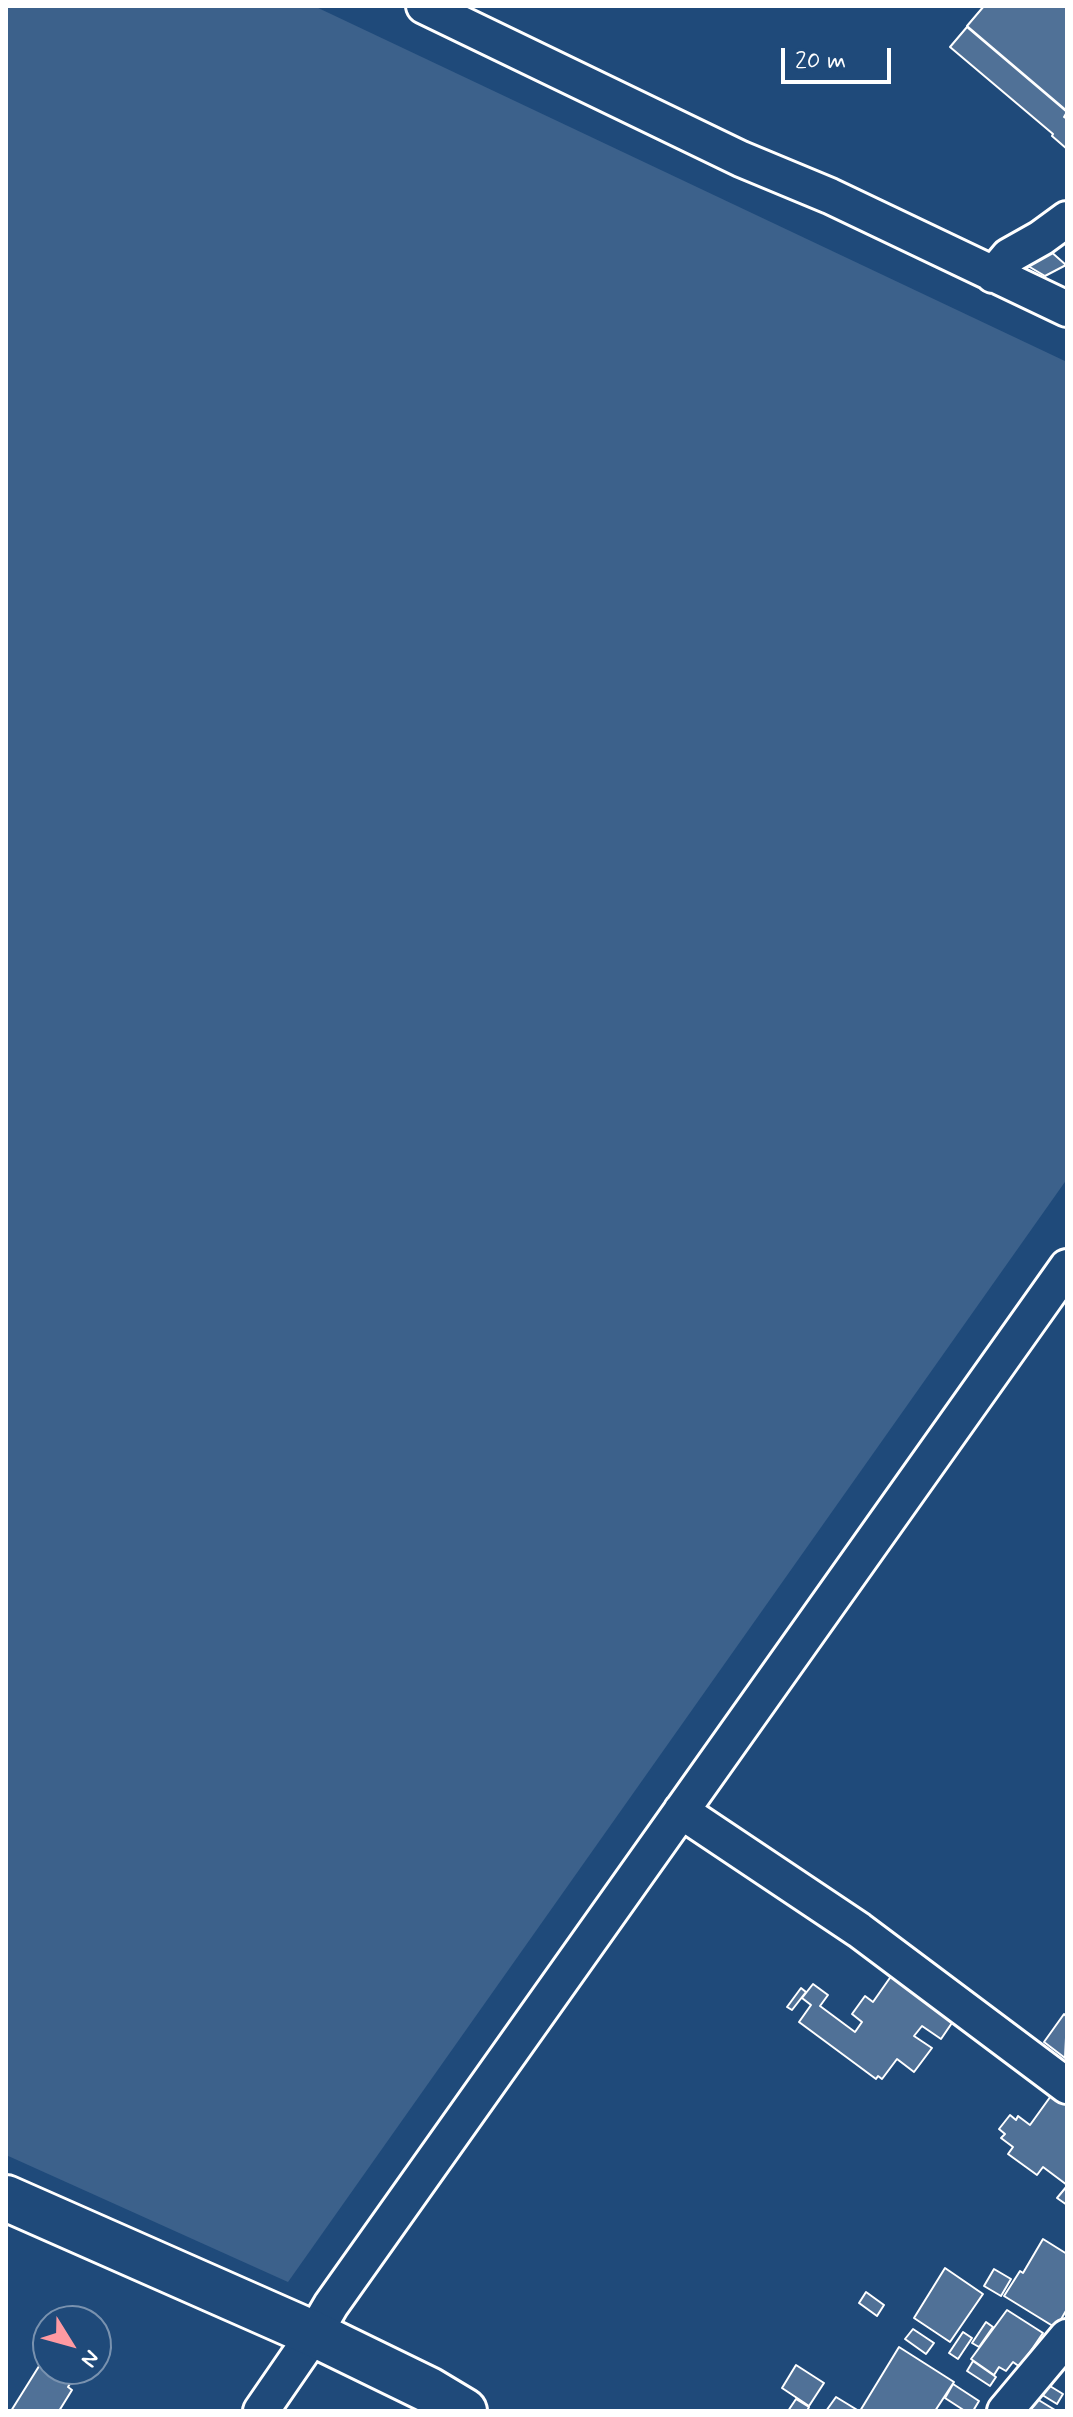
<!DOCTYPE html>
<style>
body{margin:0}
#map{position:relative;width:1073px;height:2417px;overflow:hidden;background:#1f4a7a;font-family:Mynerve,sans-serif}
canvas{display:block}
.frame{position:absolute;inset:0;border:8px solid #fff;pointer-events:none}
.north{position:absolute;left:32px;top:2305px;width:80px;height:80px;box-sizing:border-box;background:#1f4a7a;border:2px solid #7992af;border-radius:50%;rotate:127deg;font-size:22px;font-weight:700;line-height:32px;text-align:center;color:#fff}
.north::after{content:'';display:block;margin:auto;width:28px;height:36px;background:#ff9aa2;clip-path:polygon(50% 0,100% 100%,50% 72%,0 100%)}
.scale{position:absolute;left:781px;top:48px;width:110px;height:36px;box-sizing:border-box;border:4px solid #fff;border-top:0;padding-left:10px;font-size:24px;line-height:28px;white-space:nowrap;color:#fff;-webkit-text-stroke:6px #1f4a7a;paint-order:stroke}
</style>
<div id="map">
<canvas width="1073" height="2417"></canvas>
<div class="frame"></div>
<div class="north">N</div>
<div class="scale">20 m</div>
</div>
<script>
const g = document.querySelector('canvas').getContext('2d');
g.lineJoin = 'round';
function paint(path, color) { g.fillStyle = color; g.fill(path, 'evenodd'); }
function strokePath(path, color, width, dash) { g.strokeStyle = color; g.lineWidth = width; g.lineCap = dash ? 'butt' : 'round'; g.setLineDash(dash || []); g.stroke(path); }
const green = new Path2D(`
 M6 6H314L1067 362V1179L288 2282 6 2155Z`);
const building = new Path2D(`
 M984 6H1067V111L967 26Z
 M967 27 1067 112 1064 117 1067 119V149L1052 136 1053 134 950 47Z
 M1049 250 1066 265 1045 276 1028 266Z
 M894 1972 956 2017 941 2039 922 2026 914 2036 932 2048 914 2072 897 2059 882 2079 878 2076 876 2079 799 2022 811 2005 802 1998 813 1984 828 1995 820 2006 855 2032 862 2022 852 2014 865 1996 873 2002Z
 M801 1988 806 1992 792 2010 787 2007Z
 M1064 2014 1067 2017 1065 2058 1044 2042Z
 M1053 2093 1067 2104V2185L1043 2167 1037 2175 1008 2154 1013 2147 1001 2138 1005 2134 999 2129 1010 2115 1016 2120 1018 2116 1030 2125Z
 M1067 2186V2205L1057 2198Z
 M1043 2239 1067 2254V2309L1056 2328 1004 2296 1020 2271 1023 2273Z
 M945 2268 983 2294 950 2342 914 2318Z
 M994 2269 1011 2279 1001 2296 984 2286Z
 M866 2292 884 2305 877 2316 859 2303Z
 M1007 2310 1043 2333 1020 2367 1013 2362 1006 2371 999 2367 994 2375 971 2359Z
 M986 2322 993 2327 979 2347 972 2343Z
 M913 2329 934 2343 926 2354 905 2339Z
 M963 2332 972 2338 958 2359 949 2353Z
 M899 2347 954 2382 935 2411H860Z
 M973 2361 996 2377 990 2386 967 2371Z
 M41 2363 71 2382 68 2387 72 2390 59 2411H11Z
 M796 2365 824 2383 809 2406 782 2388Z
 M1045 2383 1063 2394 1057 2404 1039 2393Z
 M953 2384 979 2401 973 2411H965L945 2398Z
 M1032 2396 1055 2410 1054 2411H1031L1026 2408Z
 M836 2397 859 2411H826Z
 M796 2399 809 2407 807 2411H788Z`);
const street = new Path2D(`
 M424 6 741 159 830 196 1067 309
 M993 275 1009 256 1041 238 1067 219
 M681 1811 859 1930 1067 2086
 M261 2411 314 2334 331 2305 1067 1267
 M1005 2411 1067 2337`);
const secondary = new Path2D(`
 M6 2198 314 2334 429 2390 464 2411`);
paint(green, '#3c618b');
paint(building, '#507197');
strokePath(building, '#fff', 2);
strokePath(street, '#fff', 40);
strokePath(secondary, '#fff', 50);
strokePath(street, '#1f4a7a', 34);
strokePath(secondary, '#1f4a7a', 44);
</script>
